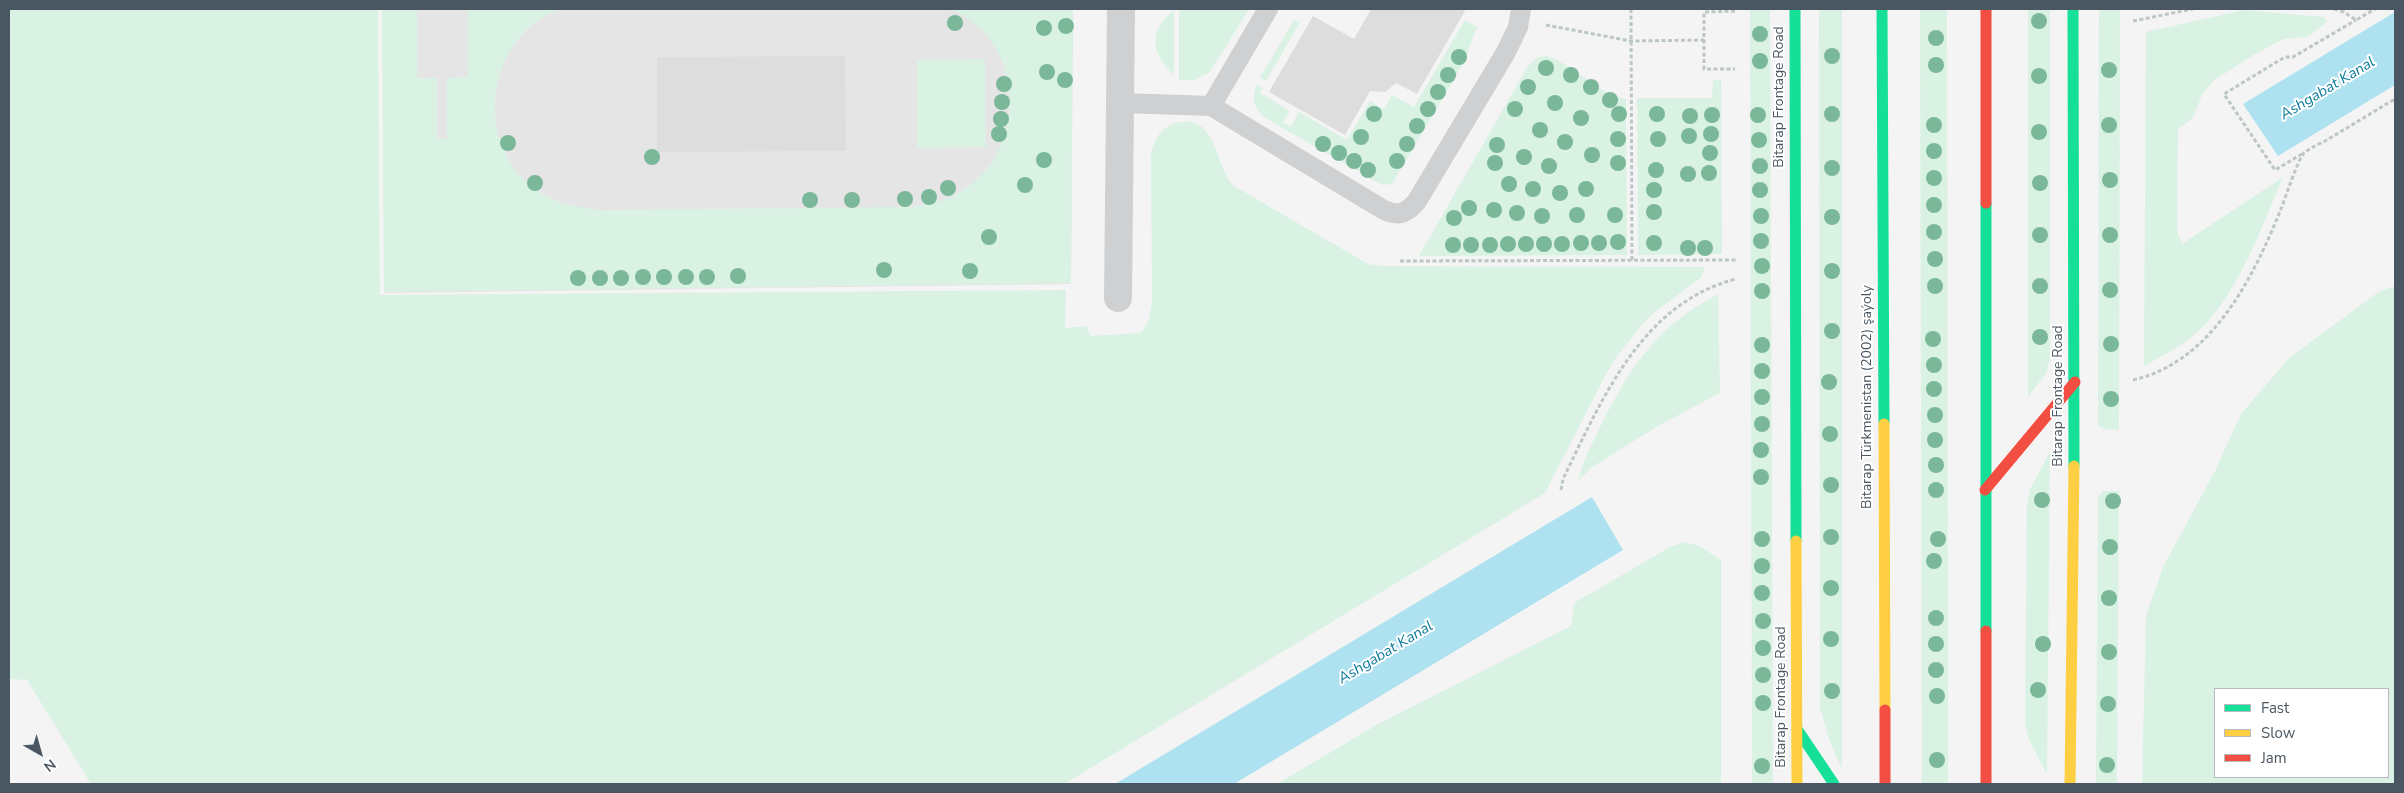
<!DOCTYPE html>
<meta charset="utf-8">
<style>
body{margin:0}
#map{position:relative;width:2404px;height:793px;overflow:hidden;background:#f4f4f4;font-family:"Nunito Sans",sans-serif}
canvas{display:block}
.frame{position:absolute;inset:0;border:10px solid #4a5661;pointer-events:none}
.legend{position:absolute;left:2214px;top:688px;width:175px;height:90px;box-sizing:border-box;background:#fff;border:1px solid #b7bbc0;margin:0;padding:6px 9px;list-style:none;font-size:15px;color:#4a5661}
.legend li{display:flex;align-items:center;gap:10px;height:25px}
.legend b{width:25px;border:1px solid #b7bbc0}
.north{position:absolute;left:15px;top:728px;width:50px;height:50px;-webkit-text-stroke:4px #fff;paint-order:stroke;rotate:142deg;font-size:14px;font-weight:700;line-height:20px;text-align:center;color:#4a5661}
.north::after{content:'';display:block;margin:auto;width:18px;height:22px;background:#4a5661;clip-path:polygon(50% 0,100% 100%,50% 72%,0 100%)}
</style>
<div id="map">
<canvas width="2404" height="793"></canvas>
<div class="frame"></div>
<ul class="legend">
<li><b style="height:6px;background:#16e098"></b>Fast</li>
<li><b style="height:6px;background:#ffcf43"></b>Slow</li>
<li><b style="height:6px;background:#f24e42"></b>Jam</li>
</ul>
<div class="north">N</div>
</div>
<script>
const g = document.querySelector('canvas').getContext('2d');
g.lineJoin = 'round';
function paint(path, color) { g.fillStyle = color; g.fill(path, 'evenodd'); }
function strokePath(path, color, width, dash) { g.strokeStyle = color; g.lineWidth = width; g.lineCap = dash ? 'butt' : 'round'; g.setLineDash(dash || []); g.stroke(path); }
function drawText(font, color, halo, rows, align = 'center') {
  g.font = font + ' "Nunito Sans",sans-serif'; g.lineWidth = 4; g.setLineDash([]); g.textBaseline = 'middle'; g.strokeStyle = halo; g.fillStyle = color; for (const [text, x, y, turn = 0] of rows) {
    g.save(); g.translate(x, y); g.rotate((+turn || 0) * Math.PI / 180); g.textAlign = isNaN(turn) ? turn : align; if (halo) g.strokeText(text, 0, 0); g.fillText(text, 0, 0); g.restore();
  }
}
const education = new Path2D(`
 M382 9H1073L1071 284 384 293Z`);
const green = new Path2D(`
 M9 9H378L380 295 1066 290 1065 328 1087 326 1090 336 1141 333 1149 320 1152 303 1151 154C1154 141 1159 129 1173 124 1218 109 1214 168 1234 186L1368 264 1382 266 1704 267 1702 277 1656 311 1640 327 1618 355 1604 378 1545 493 1064 784H91L27 680 9 679Z
 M382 9H417V78H437V139L447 138V78L468 77V9H561C487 34 471 143 535 189 554 203 575 207 599 210L907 207C922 205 937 203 951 197 1011 169 1028 88 988 37 978 25 965 17 952 9H1073L1071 283 384 292Z
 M1179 9H1249L1210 72 1195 80H1179Z
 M1750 9H1770L1773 784H1752Z
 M1819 9H1842V769L1829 739 1820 708Z
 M1920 9H1947L1948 784H1922Z
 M2028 9H2050V359L2046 373 2028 397Z
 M2099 9H2120L2119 430 2105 429 2098 426Z
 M1174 10V75C1151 54 1147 31 1174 10Z
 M2244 10 2324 17 2327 22 2308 37 2284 39 2255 54 2213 81 2202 95 2193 118 2178 129 2177 231 2182 244 2283 177C2262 227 2234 305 2190 338 2176 349 2160 357 2144 366L2146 32Z
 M1294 20 1300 22 1266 81 1260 78Z
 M1465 20 1477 27 1463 64 1392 184 1382 185 1265 118C1253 108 1251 98 1257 84L1263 88 1260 93 1290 111 1283 122 1291 127 1299 112 1347 140 1370 101 1384 109 1392 95 1414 107Z
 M1546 56 1556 59 1610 95 1626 99 1627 255 1419 256 1528 66 1538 57Z
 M985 59 986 147 917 148V60Z
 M1713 80H1721L1722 254 1638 255 1637 98H1712Z
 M2395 286V784H2142L2146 616 2163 567 2215 471 2241 414 2289 358 2380 291ZM2215 689H2388V777H2215Z
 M1718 294 1720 393 1656 427 1591 468 1578 481C1583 460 1594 440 1603 421 1632 364 1660 324 1718 294Z
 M2050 452 2047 774 2029 740 2025 724 2027 506 2030 489Z
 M2103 491H2119L2117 784H2096L2098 502V497Z
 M1685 542 1699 546 1721 560V784H1277L1378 724 1571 626 1574 603 1670 547Z`);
const water = new Path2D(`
 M2395 12V85L2278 156 2243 104Z
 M1592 497 1623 550 1234 784H1115Z`);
const building = new Path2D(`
 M1371 9H1466L1417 94 1396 83 1385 92 1370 91 1345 135 1269 92 1313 16 1354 39Z
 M845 56 846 151 657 152V57Z`);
const path = new Path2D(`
 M1631 9 1632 261
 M2334 9 2344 12 2356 20 2375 9
 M1735 11 1704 12V69H1735
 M2133 21 2193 9
 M1546 25 1631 41 1704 40
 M2302 154 2275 170 2224 94 2285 57H2293L2356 20
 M1400 261 1736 260
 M2133 380C2212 362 2253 278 2281 209 2285 199 2298 159 2304 153 2311 147 2322 143 2330 138 2352 125 2373 112 2395 99
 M1561 490 1563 479C1602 399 1642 303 1736 279`);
const lane = new Path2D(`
 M1120 103 1211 106 1384 210C1399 217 1407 213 1417 201L1506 52 1518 27 1521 9
 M1211 106 1268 9`);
const street = new Path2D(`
 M1118 298 1121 9`);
const fast = new Path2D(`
 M1795 9 1796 541
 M1882 9 1884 424
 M2073 9 2074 466
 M1986 203V631
 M1797 729 1834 784`);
const slow = new Path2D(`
 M1884 424 1885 710
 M1796 541 1797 784
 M2070 784 2074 466`);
const jam = new Path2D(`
 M1986 9V203
 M1985 490 2075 382
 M1986 631V784
 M1885 710V784`);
const trees = [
 [2039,21],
 [955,23],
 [1066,26],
 [1044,28],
 [1760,34],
 [1936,38],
 [1832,56],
 [1459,57],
 [1760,61],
 [1936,65],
 [1546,68],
 [2109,70],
 [1047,72],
 [1448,75],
 [1571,75],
 [2039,76],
 [1065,80],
 [1004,84],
 [1528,87],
 [1591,87],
 [1438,92],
 [1610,100],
 [1002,102],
 [1555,103],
 [1428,109],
 [1515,109],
 [1374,114],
 [1619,114],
 [1657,114],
 [1832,114],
 [1712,115],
 [1758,115],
 [1690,116],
 [1581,118],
 [1001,119],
 [1934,125],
 [2109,125],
 [1417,126],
 [1540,130],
 [2039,132],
 [999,134],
 [1711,134],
 [1689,136],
 [1361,137],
 [1618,139],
 [1658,139],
 [1759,140],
 [1565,142],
 [508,143],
 [1323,144],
 [1407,144],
 [1497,145],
 [1934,151],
 [1339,153],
 [1710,153],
 [1592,155],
 [652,157],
 [1524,157],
 [1044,160],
 [1354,161],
 [1397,161],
 [1495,163],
 [1618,163],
 [1549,166],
 [1760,166],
 [1832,168],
 [1368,170],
 [1656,170],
 [1709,173],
 [1688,174],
 [1934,178],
 [2110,180],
 [535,183],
 [2040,183],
 [1509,184],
 [1025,185],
 [948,188],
 [1533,189],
 [1586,189],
 [1654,190],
 [1760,190],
 [1560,193],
 [929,197],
 [905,199],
 [810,200],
 [852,200],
 [1934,205],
 [1469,208],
 [1494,210],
 [1654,212],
 [1517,213],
 [1577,215],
 [1615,215],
 [1542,216],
 [1761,216],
 [1832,217],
 [1454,218],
 [1934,232],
 [2040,235],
 [2110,235],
 [989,237],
 [1761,241],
 [1618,242],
 [1581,243],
 [1599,243],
 [1654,243],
 [1508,244],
 [1526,244],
 [1544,244],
 [1562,244],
 [1453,245],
 [1471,245],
 [1490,245],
 [1688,248],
 [1705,248],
 [1935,259],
 [1762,266],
 [884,270],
 [970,271],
 [1832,271],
 [738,276],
 [643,277],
 [664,277],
 [686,277],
 [707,277],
 [578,278],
 [600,278],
 [621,278],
 [1935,286],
 [2040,286],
 [2110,290],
 [1762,291],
 [1832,331],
 [2040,337],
 [1933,339],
 [2111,344],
 [1762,345],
 [1934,365],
 [1762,371],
 [1829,382],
 [1934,389],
 [1762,397],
 [2111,399],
 [1935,415],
 [1762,424],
 [1830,434],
 [1935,440],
 [1761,450],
 [1936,465],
 [1761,477],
 [1831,485],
 [1936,490],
 [2042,500],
 [2113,501],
 [1831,537],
 [1762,539],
 [1938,539],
 [2110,547],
 [1934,561],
 [1762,566],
 [1831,588],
 [1762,593],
 [2109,598],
 [1936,618],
 [1763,621],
 [1831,639],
 [1936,644],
 [2043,644],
 [1763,648],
 [2109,652],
 [1936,670],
 [1763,675],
 [2038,690],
 [1832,691],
 [1937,696],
 [1763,703],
 [2108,704],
 [1937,760],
 [2107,765],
 [1762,766]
];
const streetNames = [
 ["Bitarap Frontage Road",1780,97,-90],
 ["Bitarap Frontage Road",2059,396,-90],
 ["Bitarap Türkmenistan (2002) şaýoly",1868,397,-90],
 ["Bitarap Frontage Road",1782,697,-90]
];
const waterNames = [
 ["Ashgabat Kanal",2328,89,-31],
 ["Ashgabat Kanal",1386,653,-31]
];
paint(education, '#e6e5e6');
paint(green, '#d9f2e3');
paint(water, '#aee2f0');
paint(building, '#ddddde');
strokePath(path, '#bcc7c4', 3, [4, 2.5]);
strokePath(lane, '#ced0d2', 20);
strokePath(street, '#ced0d2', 28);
strokePath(fast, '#16e098', 11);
strokePath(slow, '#ffcf43', 11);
strokePath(jam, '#f24e42', 11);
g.fillStyle = '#7ab899';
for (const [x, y] of trees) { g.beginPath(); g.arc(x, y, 8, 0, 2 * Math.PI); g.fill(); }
drawText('14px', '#4a5661', '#fff', streetNames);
drawText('italic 15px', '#0c7c9b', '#fff', waterNames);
</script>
